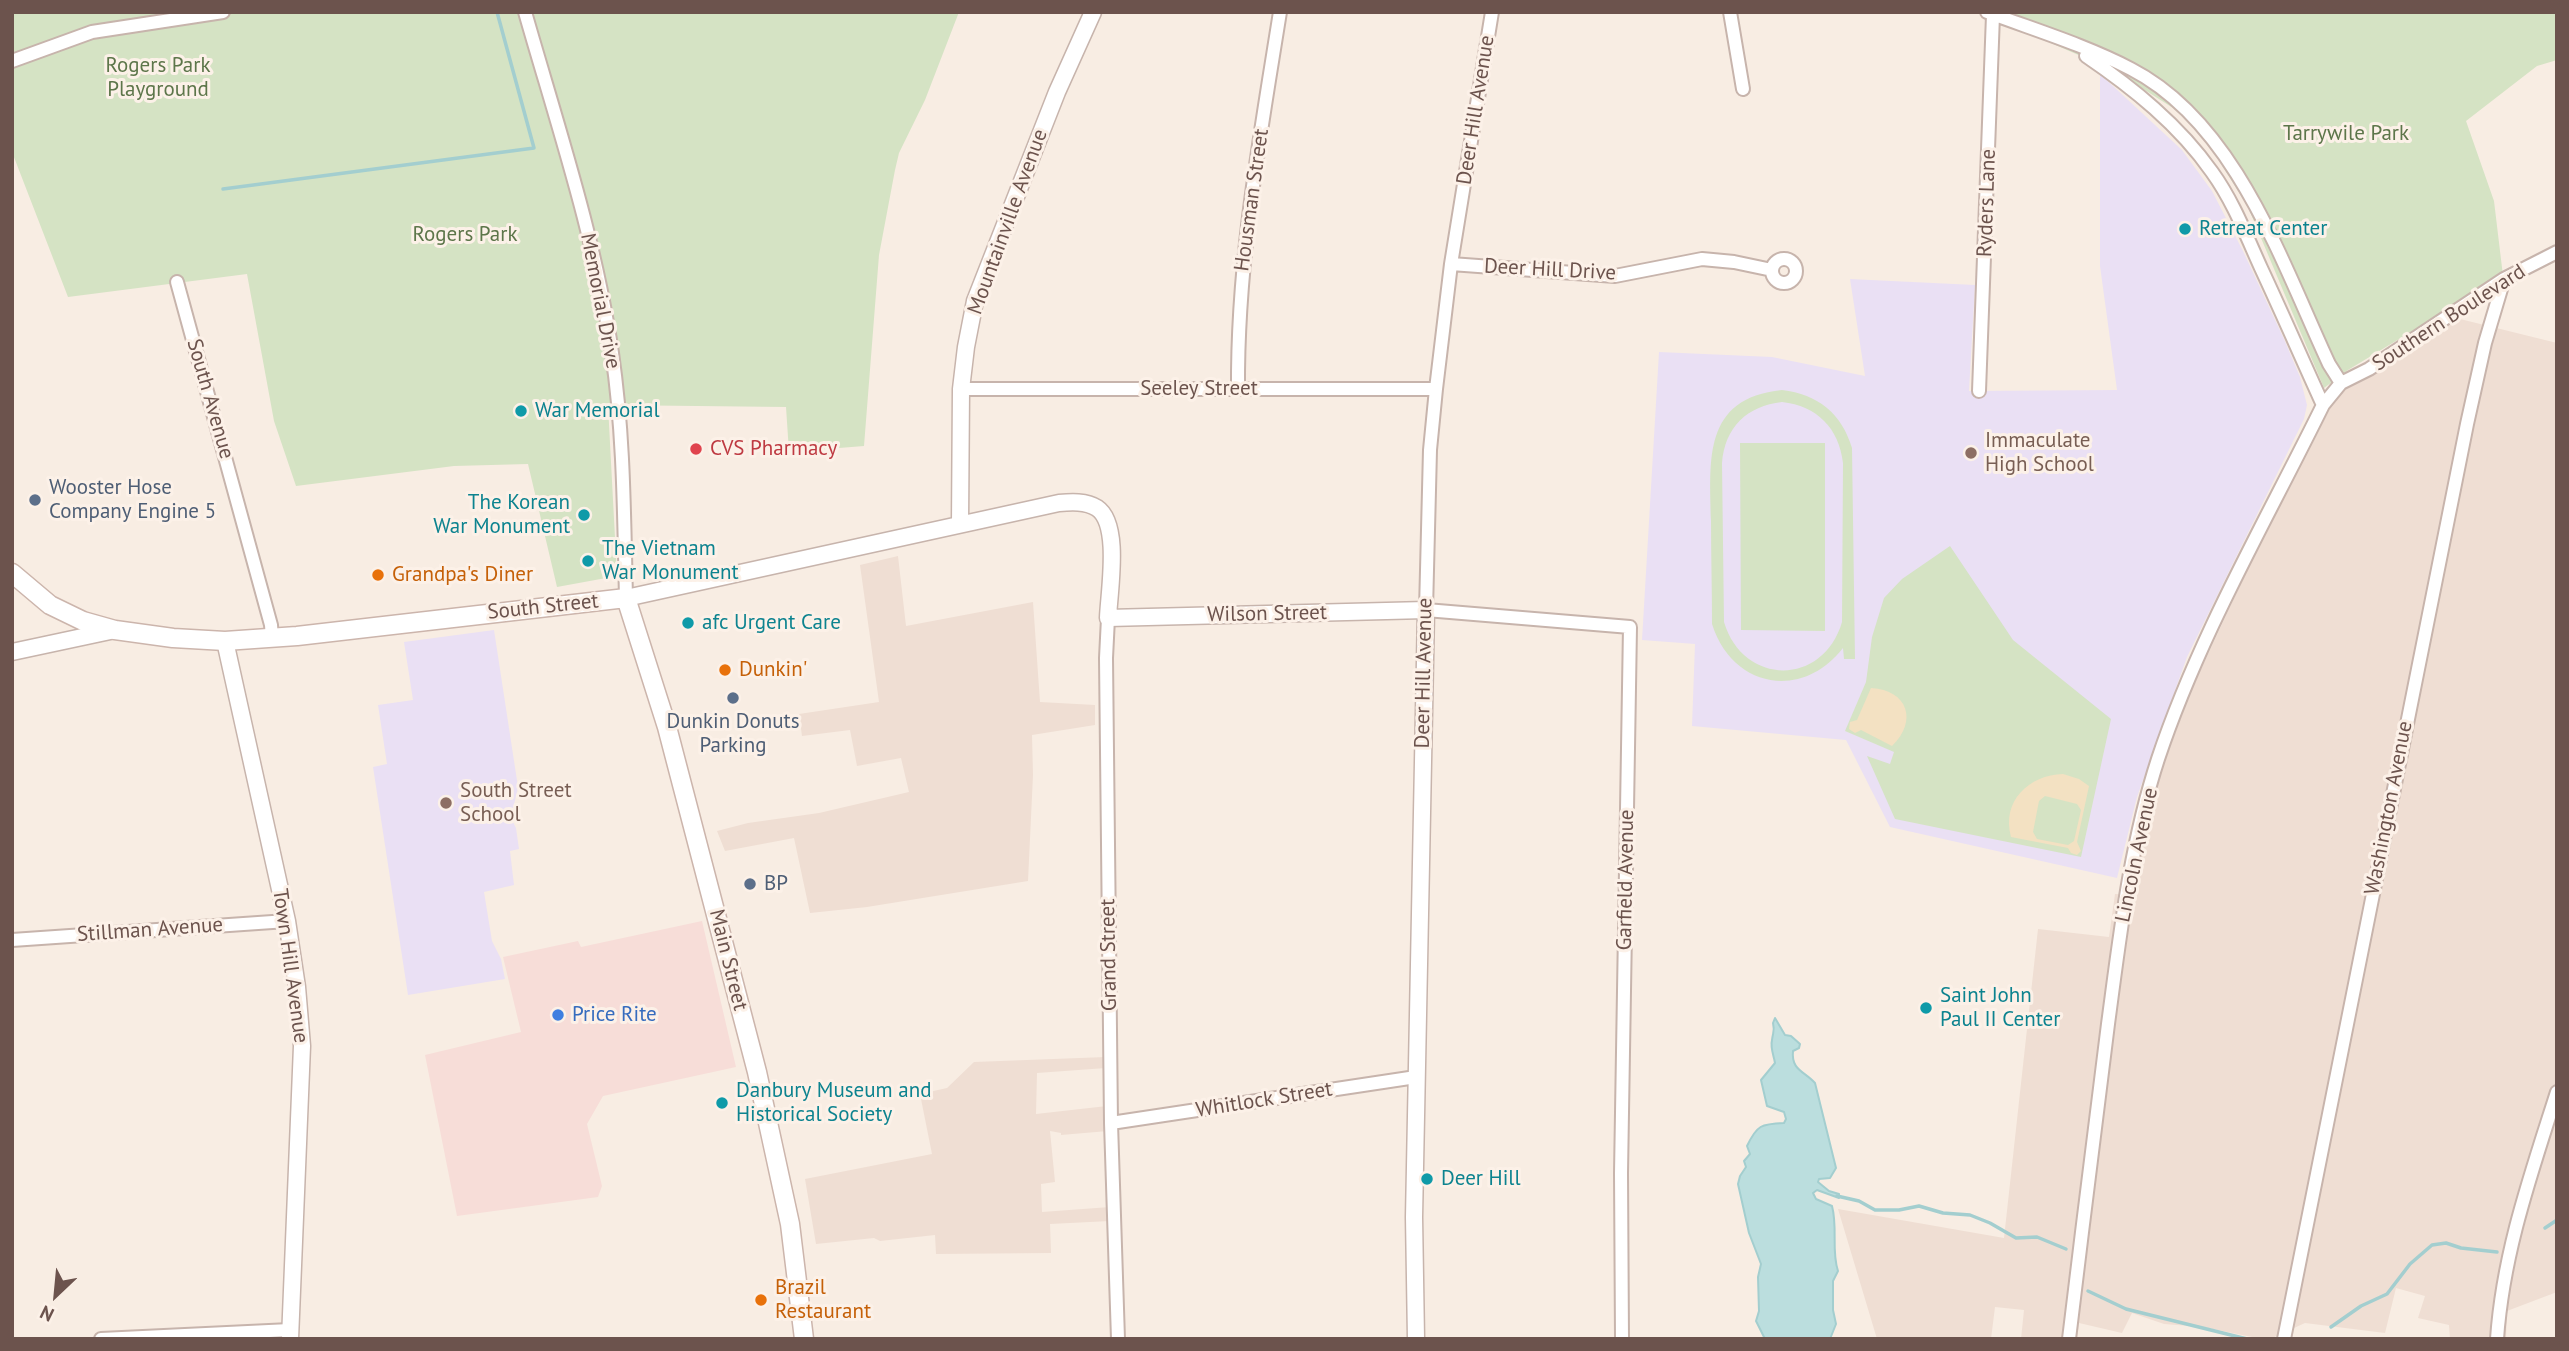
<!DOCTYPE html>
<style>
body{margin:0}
#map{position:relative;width:2569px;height:1351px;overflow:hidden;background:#f8ede3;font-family:"PT Sans",sans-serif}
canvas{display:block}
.frame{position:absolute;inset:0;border:14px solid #6c534d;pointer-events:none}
.north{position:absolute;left:21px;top:1260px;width:70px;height:70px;-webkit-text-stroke:5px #fcf1e8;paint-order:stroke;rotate:206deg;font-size:19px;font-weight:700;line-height:28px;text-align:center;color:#6c534d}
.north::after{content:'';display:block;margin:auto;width:24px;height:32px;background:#6c534d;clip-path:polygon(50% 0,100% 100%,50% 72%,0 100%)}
</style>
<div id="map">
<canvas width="2569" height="1351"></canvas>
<div class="frame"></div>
<div class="north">N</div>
</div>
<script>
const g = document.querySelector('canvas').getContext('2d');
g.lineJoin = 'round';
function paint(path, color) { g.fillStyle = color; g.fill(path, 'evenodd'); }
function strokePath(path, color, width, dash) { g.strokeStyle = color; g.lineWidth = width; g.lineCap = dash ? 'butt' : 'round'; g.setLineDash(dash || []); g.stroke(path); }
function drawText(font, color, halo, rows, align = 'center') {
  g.font = font + ' "PT Sans",sans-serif'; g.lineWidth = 6; g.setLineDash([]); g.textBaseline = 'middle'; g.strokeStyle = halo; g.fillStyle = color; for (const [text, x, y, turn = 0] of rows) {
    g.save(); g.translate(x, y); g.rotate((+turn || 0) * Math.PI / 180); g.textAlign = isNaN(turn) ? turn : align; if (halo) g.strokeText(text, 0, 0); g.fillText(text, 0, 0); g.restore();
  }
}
const residential = new Path2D(`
 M2456 318 2557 343V1292L2507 1311 2506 1339H2450L2449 1325 2418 1318 2425 1296 2396 1288 2385 1333 2305 1323 2270 1339H2262L2203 1327 2164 1324 2132 1313 2122 1333 2079 1323 2077 1339H2021L2024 1310 1995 1307 1991 1339H1877L1838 1209 2004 1238 2038 929 2109 937 2115 894 2134 895 2140 851 2162 768 2190 693 2267 527 2328 408 2344 388Z
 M898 556 906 626 1033 602 1040 702 1095 705V725L1032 735 1033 775 1028 881 867 907 810 913 794 838 725 851 717 831 748 823 819 813 909 792 901 758 857 766 850 730 802 736 799 714 879 702 860 565Z
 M1106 1057V1068L1037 1073 1036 1114 1107 1106 1108 1131 1061 1135V1133L1050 1131 1055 1182 1041 1184 1042 1212 1110 1207V1221L1050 1224 1051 1253 936 1254 935 1235 880 1241 874 1238 816 1244 805 1179 932 1154 920 1094 947 1088 974 1062Z`);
const commercial = new Path2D(`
 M702 921 736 1067 603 1096 587 1124 602 1186 598 1197 457 1216 425 1055 521 1032 503 957 578 941 581 947Z`);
const education = new Path2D(`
 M2100 74 2182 150 2212 191 2243 251 2284 339 2300 377 2307 405 2304 419 2187 657 2137 797 2117 878 1890 827 1846 740 1692 726 1695 644 1642 640 1659 352 1772 357 1865 376 1850 279 1975 285 1969 391 2117 390 2100 266Z
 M494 630 518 787 511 818 516 828 519 849 510 851 514 885 484 892 492 941 501 959 505 979 408 995 373 767 387 764 378 705 413 700 404 642Z`);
const green = new Path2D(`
 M12 12H959L925 100 899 153 895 170 879 255 864 446 789 452 786 407 608 405 617 576 557 587 528 464 454 466 296 486 274 421 247 274 68 297 12 152Z
 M1980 12H2557V60L2537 66 2466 121 2494 201 2503 276 2348 370 2324 388 2248 207 2203 135 2173 108 2115 71Z
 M1782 390C1818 394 1842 414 1852 448L1855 659H1844L1843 648C1802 701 1732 688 1712 624 1712 589 1711 555 1711 521 1710 461 1702 398 1782 390ZM1782 402C1817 406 1839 428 1843 463L1842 622C1823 687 1743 686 1724 622L1722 463C1725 427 1747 406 1782 402Z
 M1740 443H1825V631L1741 630Z
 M1950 546 2013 640 2111 719 2081 857 1895 819 1867 756 1890 764 1894 752 1845 731 1866 682 1872 637 1884 598 1902 579Z`);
const sand = new Path2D(`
 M1871 688C1908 690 1918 721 1892 746L1861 730 1855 733 1849 729 1850 722 1857 720Z
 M2063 774 2079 779 2089 786 2077 842 2081 851 2077 855 2071 853 2068 848 2011 837C2001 801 2029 775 2063 774ZM2045 796 2077 804 2081 810 2074 841 2068 845 2037 839 2033 832 2039 801Z`);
const water = new Path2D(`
 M1775 1018 1785 1035 1791 1036 1800 1044 1799 1048 1793 1051C1791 1070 1804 1071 1815 1083L1836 1168 1830 1178 1819 1179 1818 1182 1829 1191 1839 1194V1198L1817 1190 1813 1193 1816 1199 1832 1206C1838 1228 1831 1251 1838 1271L1833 1281V1310L1836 1324 1830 1339H1765L1756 1321 1759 1311 1758 1277 1761 1264 1749 1233 1738 1184 1740 1176 1746 1167 1744 1161 1750 1154 1747 1146C1757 1125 1761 1124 1784 1123L1786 1119 1784 1112 1767 1106 1761 1080 1775 1063C1774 1056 1770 1048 1772 1040 1773 1032 1775 1031 1773 1023Z`);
const stream = new Path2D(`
 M223 189 534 148 497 12
 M1837 1196 1859 1201 1875 1210H1899L1919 1206 1943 1213 1970 1215 1990 1223 2016 1238 2037 1237 2066 1249
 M2545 1228 2557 1220
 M2088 1291 2126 1309 2247 1339
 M2331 1327 2361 1306 2387 1294 2410 1264 2432 1245 2446 1243 2461 1248 2497 1252`);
const minor = new Path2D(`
 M525 12C557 124 595 237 612 353 624 434 624 516 626 598
 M1492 12 1451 264 1436 389 1430 450 1426 610 1630 627 1621 1173 1622 1339
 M1730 12 1743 89
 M1987 12C2035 30 2085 45 2131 69 2236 123 2282 263 2329 364L2341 383
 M2086 56C2133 88 2179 125 2212 172 2233 201 2246 235 2261 268 2282 313 2302 359 2323 405
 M12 61 92 32 223 12
 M1772 271a12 12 0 1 1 24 0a12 12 0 1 1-24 0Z
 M1451 264 1615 276 1702 259 1734 262 1772 270
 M177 282 271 625 272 638
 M961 389H1436
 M1238 389C1237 262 1260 137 1280 12
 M1979 391 1993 15
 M1108 618 1106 658 1111 1123 1118 1339
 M12 940 287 921
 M1111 1123 1416 1077
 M101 1339 290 1330
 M2069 1339C2082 1234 2094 1129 2108 1024 2120 935 2130 845 2158 759 2199 636 2266 521 2323 405L2341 383 2369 369 2504 279 2557 252
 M2284 1339 2467 424 2485 343 2504 279
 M2497 1339C2503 1253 2531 1174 2557 1092`);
const tertiary = new Path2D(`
 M960 524 961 389 966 347 975 301 1057 92 1093 12
 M626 598 1059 503C1071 502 1086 501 1097 508 1121 524 1109 591 1108 618L1426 610 1414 1217 1416 1339
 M225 641 287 921 297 987 302 1046 290 1339
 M12 652 115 630`);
const secondary = new Path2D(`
 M12 573 50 605 83 621 115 630 173 638 225 641 297 636 626 598 667 727 757 1072 790 1224 804 1339`);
const markers = [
 [2185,229,7,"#0f9aa8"],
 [521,411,7,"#0f9aa8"],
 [696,449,7,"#e0444e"],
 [1971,453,7,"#8d6e63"],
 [35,500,7,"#5c6f8a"],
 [584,515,7,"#0f9aa8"],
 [588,561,7,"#0f9aa8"],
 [378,575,7,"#e8710a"],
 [688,623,7,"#0f9aa8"],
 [725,670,7,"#e8710a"],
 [733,698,7,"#5c6f8a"],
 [446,803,7,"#8d6e63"],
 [750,884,7,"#5c6f8a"],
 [1926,1008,7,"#0f9aa8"],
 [558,1015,7,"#3f7fe0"],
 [722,1103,7,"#0f9aa8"],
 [1427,1179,7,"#0f9aa8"],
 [761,1300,7,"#e8710a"]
];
const parkNames = [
 ["Rogers Park",158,66],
 ["Playground",158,90],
 ["Tarrywile Park",2346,134],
 ["Rogers Park",465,235]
];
const streetNames = [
 ["Deer Hill Avenue",1476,110,-81],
 ["Housman Street",1252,200,-82],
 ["Ryders Lane",1987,203,-88],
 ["Mountainville Avenue",1008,222,-70],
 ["Deer Hill Drive",1550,270,3],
 ["Memorial Drive",600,301,79],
 ["Southern Boulevard",2449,318,-33],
 ["Seeley Street",1199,389],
 ["South Avenue",210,399,74],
 ["South Street",543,607,-6],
 ["Wilson Street",1267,614,-1],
 ["Deer Hill Avenue",1424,673,-89],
 ["Washington Avenue",2389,808,-79],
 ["Lincoln Avenue",2137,855,-78],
 ["Garfield Avenue",1626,880,-89],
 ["Stillman Avenue",150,930,-4],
 ["Grand Street",1109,955,-91],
 ["Main Street",728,960,76],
 ["Town Hill Avenue",290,966,82],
 ["Whitlock Street",1264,1100,-9]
];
const cultureNames = [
 ["Retreat Center",2199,229],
 ["War Memorial",535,411],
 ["The Korean",570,503,"right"],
 ["War Monument",570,527,"right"],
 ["The Vietnam",602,549],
 ["War Monument",602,573],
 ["afc Urgent Care",702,623],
 ["Saint John",1940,996],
 ["Paul II Center",1940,1020],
 ["Danbury Museum and",736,1091],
 ["Historical Society",736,1115],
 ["Deer Hill",1441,1179]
];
const educationNames = [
 ["Immaculate",1985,441],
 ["High School",1985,465],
 ["South Street",460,791],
 ["School",460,815]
];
const healthNames = [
 ["CVS Pharmacy",710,449]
];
const serviceNames = [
 ["Wooster Hose",49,488],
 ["Company Engine 5",49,512],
 ["Dunkin Donuts",733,722,"center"],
 ["Parking",733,746,"center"],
 ["BP",764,884]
];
const foodNames = [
 ["Grandpa's Diner",392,575],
 ["Dunkin'",739,670],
 ["Brazil",775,1288],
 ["Restaurant",775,1312]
];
const shopNames = [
 ["Price Rite",572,1015]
];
paint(residential, '#efded3');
paint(commercial, '#f7ddd8');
paint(education, '#eae0f4');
paint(green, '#d5e3c4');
paint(sand, '#f3e1c2');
paint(water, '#bbdede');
strokePath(water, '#a3cecf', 2);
strokePath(stream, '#a3cecf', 3.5);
strokePath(minor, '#c7b4ac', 16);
strokePath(tertiary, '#c7b4ac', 19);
strokePath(secondary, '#ccb5ac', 21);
strokePath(minor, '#fff', 12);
strokePath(tertiary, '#fff', 16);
strokePath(secondary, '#fff', 18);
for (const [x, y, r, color] of markers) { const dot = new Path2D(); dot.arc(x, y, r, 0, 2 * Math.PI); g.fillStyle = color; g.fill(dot); strokePath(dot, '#fcf1e8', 2.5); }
drawText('21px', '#5d764a', '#fcf1e8', parkNames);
drawText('21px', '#6c534d', '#fcf1e8', streetNames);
drawText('21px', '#0d838f', '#fcf1e8', cultureNames, 'left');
drawText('21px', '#785e54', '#fcf1e8', educationNames, 'left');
drawText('21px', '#be3a42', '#fcf1e8', healthNames, 'left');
drawText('21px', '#4e5e75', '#fcf1e8', serviceNames, 'left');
drawText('21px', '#c56008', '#fcf1e8', foodNames, 'left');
drawText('21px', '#366cbe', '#fcf1e8', shopNames, 'left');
</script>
